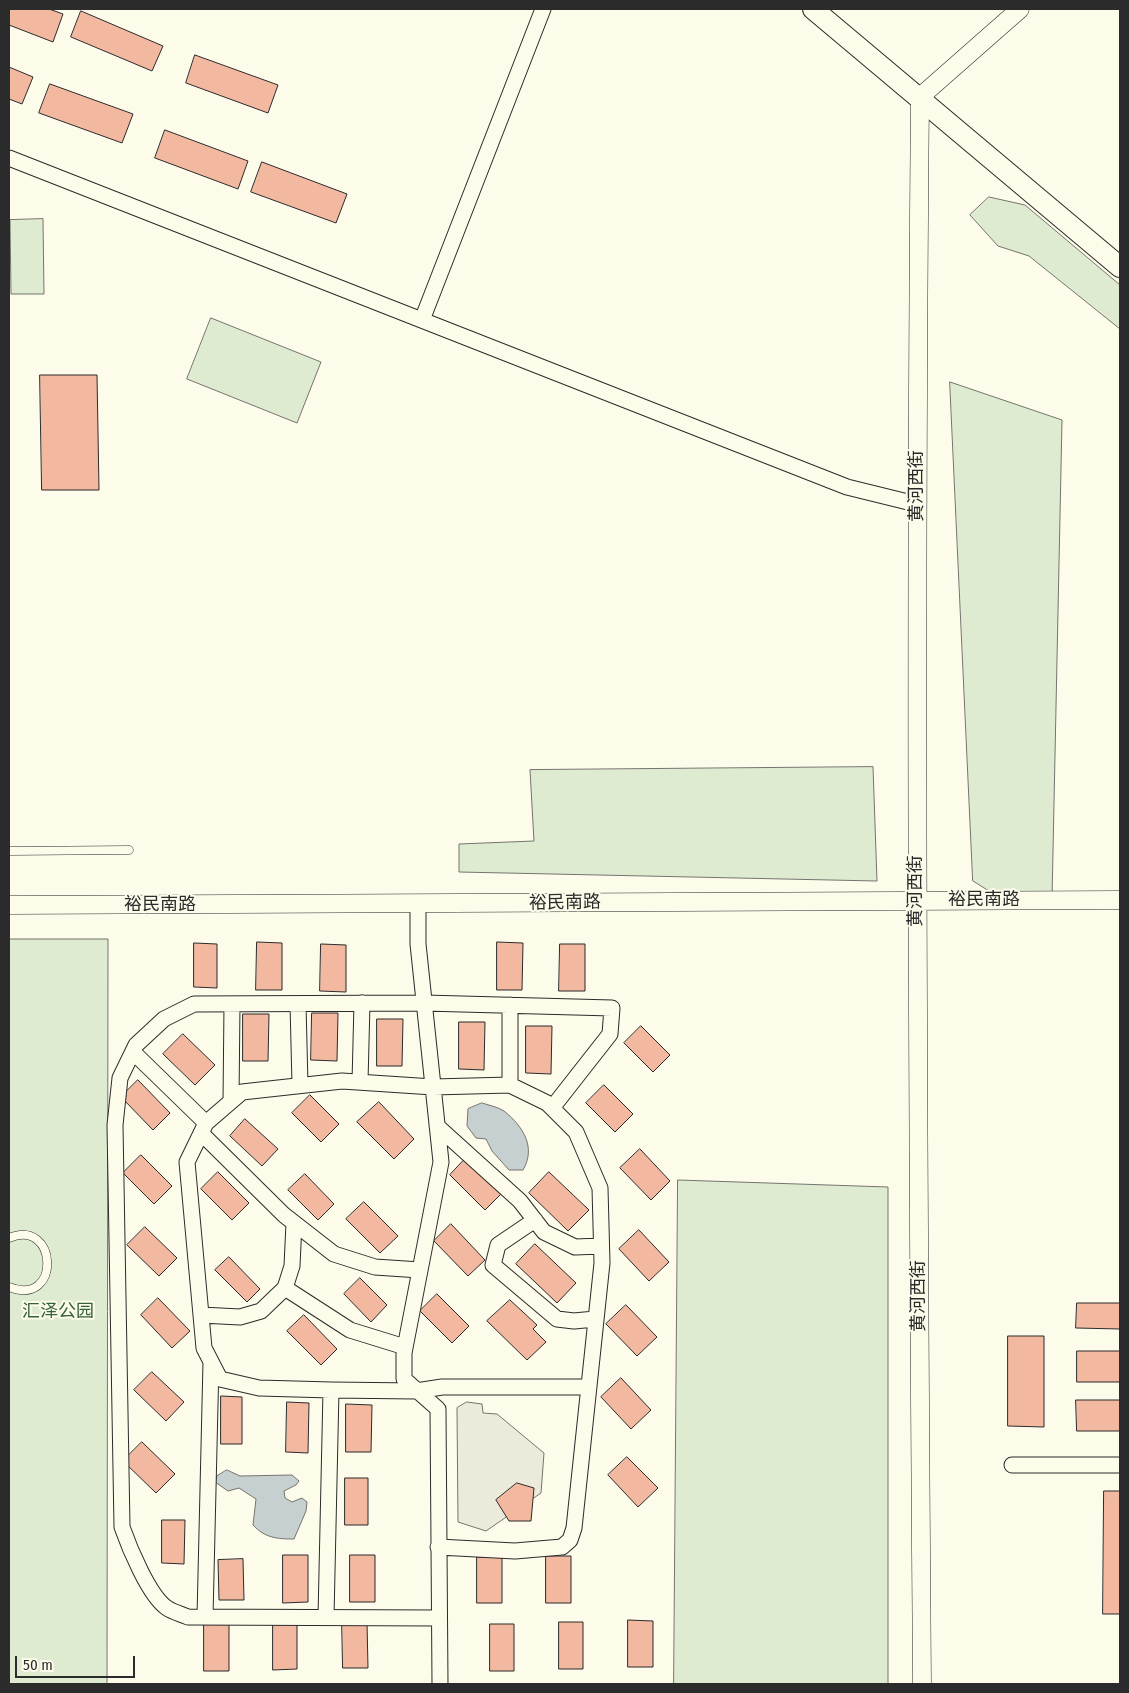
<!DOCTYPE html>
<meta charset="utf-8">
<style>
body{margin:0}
#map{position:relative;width:1129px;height:1693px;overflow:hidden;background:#fdfbea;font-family:"Fira Sans Condensed",sans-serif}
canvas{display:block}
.frame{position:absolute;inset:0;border:10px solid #2b2b2b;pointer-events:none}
.scale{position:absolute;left:15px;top:1656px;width:120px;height:22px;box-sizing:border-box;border:2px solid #2b2b2b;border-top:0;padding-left:6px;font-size:15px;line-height:18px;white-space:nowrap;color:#2b2b2b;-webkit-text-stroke:4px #fdfbea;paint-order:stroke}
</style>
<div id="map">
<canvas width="1129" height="1693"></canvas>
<div class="frame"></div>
<div class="scale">50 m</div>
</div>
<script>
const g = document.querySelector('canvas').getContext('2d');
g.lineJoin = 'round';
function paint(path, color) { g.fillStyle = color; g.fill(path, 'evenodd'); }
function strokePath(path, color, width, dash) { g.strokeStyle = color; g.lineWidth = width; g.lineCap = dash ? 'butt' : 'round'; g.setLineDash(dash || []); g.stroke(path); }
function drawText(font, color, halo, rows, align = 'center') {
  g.font = font + ' "Fira Sans Condensed","Noto Sans SC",sans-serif'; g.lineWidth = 4; g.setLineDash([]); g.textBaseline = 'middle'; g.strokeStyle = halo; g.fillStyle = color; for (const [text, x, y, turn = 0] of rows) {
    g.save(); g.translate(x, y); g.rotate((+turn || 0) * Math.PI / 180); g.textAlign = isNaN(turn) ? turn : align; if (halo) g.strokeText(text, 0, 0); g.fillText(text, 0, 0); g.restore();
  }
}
const green = new Path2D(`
 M989 197 1025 205 1120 285V329L1029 256 998 246 970 215Z
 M43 219 44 294H11L10 220Z
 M211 318 321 362 297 423 187 379Z
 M950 382 1062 420 1052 899 997 896 973 881Z
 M873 767 877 881 459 872V844L534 841 530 770Z
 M9 939H108L107 1684H9Z
 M678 1180 888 1187V1684H674Z`);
const parking = new Path2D(`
 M467 1402 482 1404 483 1413 497 1414 544 1453 541 1493 486 1531 458 1522 457 1408Z`);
const water = new Path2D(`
 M482 1103C488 1105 498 1107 504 1111 524 1127 536 1148 523 1170H509L492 1151 486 1139 476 1138 467 1126 468 1109Z
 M227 1470 240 1476 292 1475 299 1481 296 1485 284 1491 285 1498 292 1502 302 1498 307 1502 306 1511 294 1539C277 1539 265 1538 253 1525L256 1499 239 1488 228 1491 215 1482 217 1476Z`);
const building = new Path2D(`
 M9 9H49L63 14 53 42 9 25Z
 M81 11 163 46 152 71 71 37Z
 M195 55 278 85 268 113 186 83Z
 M9 67 33 77 22 104 9 99Z
 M50 84 133 114 122 143 39 113Z
 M165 130 248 161 238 189 155 158Z
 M262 162 347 194 336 223 251 192Z
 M40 375H97L99 490H42Z
 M257 942 282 943V990H256Z
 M497 942 523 943 522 990H497Z
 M194 943 217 944V988L194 987Z
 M321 944 346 945V992L320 991Z
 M560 944H585V991H559Z
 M312 1013H338L337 1061 311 1060Z
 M243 1014H269L268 1061H243Z
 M377 1019H403L402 1066H377Z
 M459 1022H485L484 1070 459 1069Z
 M526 1026H552L551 1074 526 1073Z
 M641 1026 670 1055 653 1072 624 1043Z
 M183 1034 215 1065 195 1085 163 1054Z
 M138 1080 170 1113 153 1130 121 1097Z
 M604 1085 633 1114 615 1132 586 1103Z
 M310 1095 339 1124 321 1142 292 1113Z
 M379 1102 414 1139 394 1159 357 1122Z
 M245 1119 278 1149 262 1166 230 1136Z
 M640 1149 670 1181 651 1200 620 1168Z
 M141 1155 172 1186 154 1204 123 1173Z
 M466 1158 502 1193 485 1210 450 1175Z
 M218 1172 249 1203 232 1220 201 1189Z
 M549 1172 589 1210 568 1231 529 1193Z
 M305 1174 334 1204 318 1220 288 1190Z
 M364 1202 398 1236 380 1253 346 1219Z
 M451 1224 485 1260 468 1276 434 1241Z
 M145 1227 177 1258 159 1276 127 1245Z
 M639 1230 669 1262 649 1281 619 1249Z
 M535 1244 576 1283 557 1303 516 1264Z
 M229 1257 260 1289 247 1302 215 1270Z
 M360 1278 387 1305 371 1322 344 1294Z
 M437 1294 469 1326 452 1343 420 1311Z
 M158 1298 190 1331 172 1348 141 1315Z
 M510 1300 537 1325 533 1329 546 1342 527 1360 487 1321Z
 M1077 1303H1120V1329L1076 1328Z
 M626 1305 657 1337 637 1356 606 1324Z
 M304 1315 337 1349 321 1365 287 1331Z
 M1008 1336H1044V1427L1008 1426Z
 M1077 1351H1120V1382H1077Z
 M152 1372 184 1402 166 1421 134 1390Z
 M621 1378 651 1410 631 1429 601 1397Z
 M221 1396 242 1397V1444H221Z
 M1076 1400H1120V1431H1077Z
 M287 1402 309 1403 308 1453 286 1452Z
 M346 1404 372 1405 371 1452H346Z
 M142 1442 175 1474 156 1493 123 1461Z
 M627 1457 658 1488 638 1507 608 1475Z
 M345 1478H368V1525H345Z
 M517 1483 534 1488 531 1521H509L496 1500Z
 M1104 1491H1120V1614H1103Z
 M162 1520H185L184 1564 162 1563Z
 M283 1555H308V1602L283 1603Z
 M350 1555H375V1602H350Z
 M546 1556H571V1603H546Z
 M477 1557H502V1603H477Z
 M243 1559 244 1600H219L218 1560Z
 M628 1620 653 1621V1667H628Z
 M342 1622H367L368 1668H343Z
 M559 1622H583V1669H559Z
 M273 1623H297V1669L273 1670Z
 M204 1624H229V1671H204Z
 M490 1624H514V1671H490Z`);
const service = new Path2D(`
 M9 851 129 850
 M9 1238C58 1217 62 1308 9 1287`);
const minor = new Path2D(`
 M9 158 847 487 916 504
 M422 320 543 9
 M418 904V944L441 1162 404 1353V1379L438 1409 440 1684
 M298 1004 300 1085
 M133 1052 206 1123
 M360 1082 362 1003
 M510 1085V1005
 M231 1101 232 1004
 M437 1126 520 1201 544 1232 575 1247 601 1246
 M201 1133 284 1215 334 1254 375 1267 420 1270
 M535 1220 498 1245 493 1265 557 1319 574 1321 595 1319
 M285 1288 350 1330 405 1347
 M201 1315 240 1317 261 1311 285 1288 292 1266 294 1223
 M1012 1465H1120
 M438 1547 515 1551 562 1547 570 1540 574 1528 602 1263 600 1188 576 1132 547 1103 510 1085 433 1087 342 1081 242 1092 206 1123 187 1162 204 1348 220 1379 259 1388 331 1390 416 1391 442 1387H588
 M205 1617 211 1362
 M326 1617 331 1390
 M438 1618 188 1617C181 1614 173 1612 167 1608 149 1596 129 1547 122 1527L115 1125 120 1078 136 1045 164 1019 194 1004 424 1003 612 1008 610 1034 552 1108`);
const tertiary = new Path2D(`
 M9 905 1120 900
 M922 1684C918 1155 915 626 920 97L1020 9`);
const secondary = new Path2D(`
 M813 9 1120 267`);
const streetNames = [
 ["黄河西街",917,486,-90],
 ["黄河西街",916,891,-90],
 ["裕民南路",984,900],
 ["裕民南路",565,903,-1],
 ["裕民南路",160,905],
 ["黄河西街",919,1296,-90]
];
const parkNames = [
 ["汇泽公园",58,1312]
];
paint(green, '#deebd1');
strokePath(green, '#74746e', 1);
paint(parking, '#eceadb');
strokePath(parking, '#74746e', 1);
paint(water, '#c7d0d0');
strokePath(water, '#74746e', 1);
paint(building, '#f2b8a0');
strokePath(building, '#2b2b2b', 1);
strokePath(service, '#2b2b2b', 9);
strokePath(minor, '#2b2b2b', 17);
strokePath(tertiary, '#2b2b2b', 19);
strokePath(secondary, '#2b2b2b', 22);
strokePath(service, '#fdfbea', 8);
strokePath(minor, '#fdfbea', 15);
strokePath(tertiary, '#fdfbea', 18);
strokePath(secondary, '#fdfbea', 20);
drawText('18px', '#2b2b2b', '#fdfbea', streetNames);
drawText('18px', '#34623c', '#fdfbea', parkNames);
</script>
